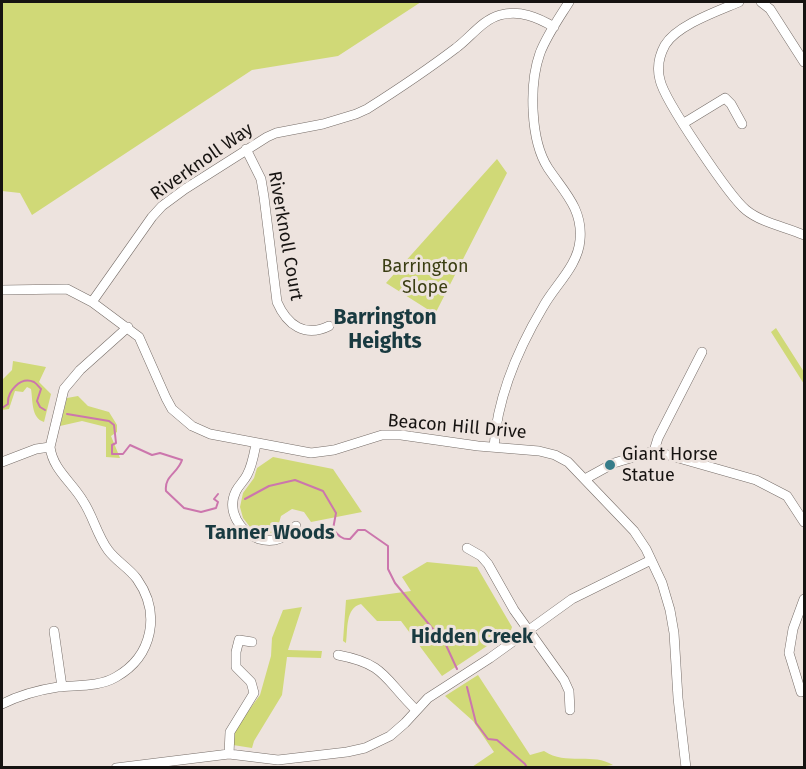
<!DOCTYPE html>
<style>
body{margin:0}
#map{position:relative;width:806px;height:769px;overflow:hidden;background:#ede3de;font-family:"Fira Sans",sans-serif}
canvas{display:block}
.frame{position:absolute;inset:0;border:3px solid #161311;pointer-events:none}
</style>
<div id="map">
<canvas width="806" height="769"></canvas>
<div class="frame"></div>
</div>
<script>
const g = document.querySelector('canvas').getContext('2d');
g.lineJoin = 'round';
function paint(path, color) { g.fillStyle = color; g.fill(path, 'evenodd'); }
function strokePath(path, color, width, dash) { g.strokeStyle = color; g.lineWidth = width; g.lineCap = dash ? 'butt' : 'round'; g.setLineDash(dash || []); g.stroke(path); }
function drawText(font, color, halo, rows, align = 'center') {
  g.font = font + ' "Fira Sans",sans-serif'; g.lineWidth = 6; g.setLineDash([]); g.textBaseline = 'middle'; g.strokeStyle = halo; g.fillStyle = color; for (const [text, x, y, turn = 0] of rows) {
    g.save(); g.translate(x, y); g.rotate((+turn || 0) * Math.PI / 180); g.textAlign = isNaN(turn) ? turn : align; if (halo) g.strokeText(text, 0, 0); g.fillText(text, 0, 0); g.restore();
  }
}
const green = new Path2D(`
 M2 2H421L338 56 252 70 32 215 20 193 2 191Z
 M497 159 507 173 435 314 386 283Z
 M776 328 804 372V384L771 332Z
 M13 361 46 367 39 382 51 394 44 422C31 418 33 401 31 389L27 387 23 392 15 391 9 409 2 410V380L12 370Z
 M78 396 88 406 109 412 117 425V432L111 436 120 458 106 457V427L82 421 60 426 67 398Z
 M273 457 333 469 362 512 311 522 304 512 292 509 281 516 276 533H264L250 527 243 518 240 507 243 493 254 478 257 468Z
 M427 562 477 567 512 627 511 630 442 676 401 621H377L361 604C345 608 348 630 346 643L343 641 346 600 411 591 402 577Z
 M302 607 288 650 322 651 321 658 287 657 282 695 254 741 252 748 233 745 234 733 238 725 260 695 271 656 272 638 283 610Z
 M478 675 530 755 544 751C567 766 591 752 613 765L592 768 472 767 494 752 473 721 445 696Z`);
const stream = new Path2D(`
 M2 408 8 404C7 392 20 376 34 382 37 384 39 387 41 389L37 401 40 407 45 410
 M67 414 109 421 114 425 116 443 112 445V454H123L130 445 152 455 160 453 182 460C178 473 164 476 166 491L184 508 201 512 216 508 218 502 214 499 218 494
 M245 499 269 486 295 480 323 491 336 513 333 529C338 535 342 540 350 539L358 530H365L388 546V569L395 583 446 645 457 669
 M467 687 476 723 488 739 497 740 525 764 527 768`);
const minor = new Path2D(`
 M739 2C718 11 677 25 665 45 659 56 657 69 660 80 664 100 730 197 746 210 762 223 786 227 804 235
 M761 2 770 9 804 62
 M684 123 725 98 731 104 742 124
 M246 149 261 179 264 197 277 302C287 325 305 338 329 326
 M2 290 67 289 92 302 139 337 166 398 172 409 192 426 210 434 311 453 334 450 382 435H401L478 446 539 451 555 455 568 462 634 531 646 549 662 583 670 610 674 633 678 698 686 768
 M92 302 152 217 162 206 185 189 267 137 276 133 323 124 356 114 367 109C397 90 427 70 456 48 470 38 482 20 500 15 520 10 537 17 554 27
 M256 444C254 454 252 466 247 475 244 481 239 485 236 491 226 511 240 532 259 539 276 544 285 537 296 526
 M494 447C497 398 518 349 543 307 555 285 578 266 580 240 583 209 564 192 548 168 530 140 529 84 540 53 547 35 559 18 569 2
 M654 451 658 438 702 352
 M2 462 36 449 50 447
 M585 479 614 463 654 451 756 480 787 496 804 522
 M467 548 481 556 488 564 514 610 564 680 569 691 570 710
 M54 631 62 687
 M338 655C386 664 384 679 416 710
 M801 692 789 653 793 629 804 599
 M2 704C20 695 38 690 58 687 78 685 99 687 116 677 153 656 161 613 137 579 129 568 116 561 108 550 97 535 93 516 83 501 72 482 53 470 50 447L64 389 80 370 128 327
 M229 754 230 732 254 693 251 682 236 667V652L239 640 252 642
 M116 768 229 754 278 760 347 752 365 748 390 736 405 723 428 698 490 658 572 599 651 560`);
const markers = [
 [610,465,6,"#367c89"]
];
const streetNames = [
 ["Riverknoll Way",202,162,-35],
 ["Riverknoll Court",285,236,80],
 ["Beacon Hill Drive",457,427,5]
];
const parkNames = [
 ["Barrington",425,267],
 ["Slope",425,288]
];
const poiNames = [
 ["Giant Horse",622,455],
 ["Statue",622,476]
];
const neighbourhoodNames = [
 ["Tanner Woods",270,533],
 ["Hidden Creek",472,637]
];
const quarterNames = [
 ["Barrington",385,318],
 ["Heights",385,342]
];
paint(green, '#d0d977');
strokePath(stream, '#cc76ad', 2);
strokePath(minor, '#766d68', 10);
strokePath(minor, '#fff', 9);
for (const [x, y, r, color] of markers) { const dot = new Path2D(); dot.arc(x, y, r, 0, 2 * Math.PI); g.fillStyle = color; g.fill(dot); strokePath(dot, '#ede3de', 2); }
drawText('18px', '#161311', '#ede3de', streetNames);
drawText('18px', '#3b3e13', '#ede3de', parkNames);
drawText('18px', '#161311', '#ede3de', poiNames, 'left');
drawText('bold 20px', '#193a40', '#ede3de', neighbourhoodNames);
drawText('bold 21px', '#193a40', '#ede3de', quarterNames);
</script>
